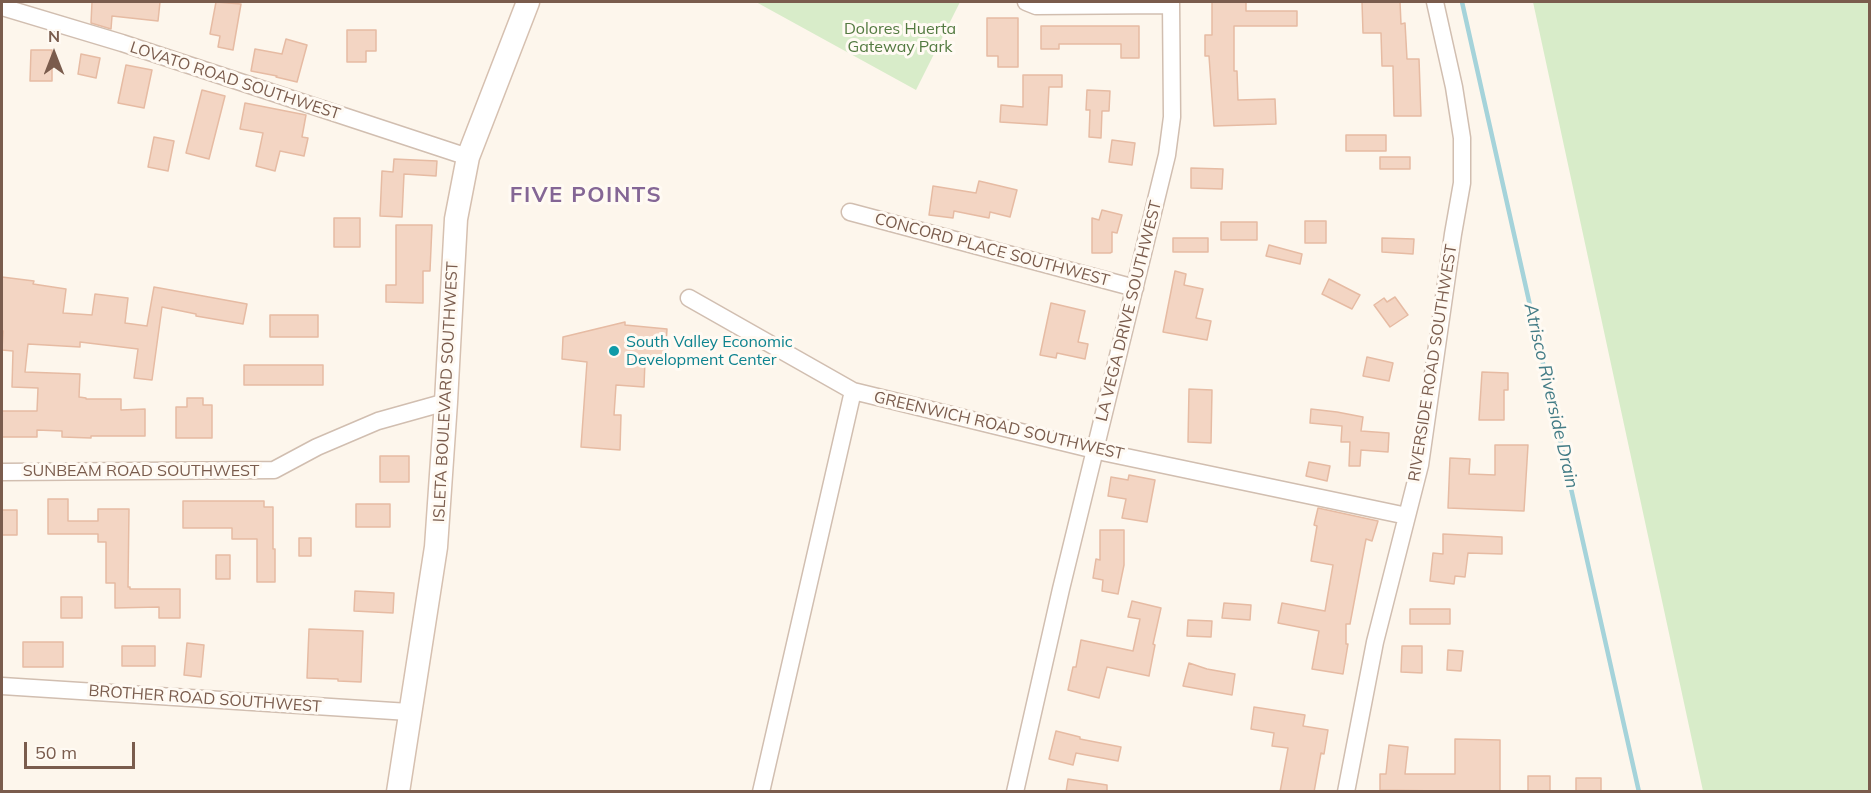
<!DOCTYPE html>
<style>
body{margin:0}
#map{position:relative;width:1871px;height:793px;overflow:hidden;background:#fdf6ec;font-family:Mulish,sans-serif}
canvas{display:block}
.frame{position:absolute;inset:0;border:3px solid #7a5c4d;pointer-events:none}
.north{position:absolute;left:24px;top:24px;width:60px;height:60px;-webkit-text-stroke:4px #fffaf3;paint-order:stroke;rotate:0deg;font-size:16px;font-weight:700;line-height:24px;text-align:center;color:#7a5c4d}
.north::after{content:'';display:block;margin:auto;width:21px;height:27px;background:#7a5c4d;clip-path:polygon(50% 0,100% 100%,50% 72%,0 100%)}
.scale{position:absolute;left:24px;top:742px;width:111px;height:27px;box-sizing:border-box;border:3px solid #7a5c4d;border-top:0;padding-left:8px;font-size:18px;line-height:21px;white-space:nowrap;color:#7a5c4d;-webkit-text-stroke:4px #fffaf3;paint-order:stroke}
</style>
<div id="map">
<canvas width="1871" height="793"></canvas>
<div class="frame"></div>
<div class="north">N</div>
<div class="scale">50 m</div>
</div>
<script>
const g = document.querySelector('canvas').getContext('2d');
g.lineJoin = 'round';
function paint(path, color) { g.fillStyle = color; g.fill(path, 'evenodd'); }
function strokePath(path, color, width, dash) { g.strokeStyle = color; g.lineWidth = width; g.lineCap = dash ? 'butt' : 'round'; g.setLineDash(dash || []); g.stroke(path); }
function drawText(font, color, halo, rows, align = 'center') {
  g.font = font + ' Mulish,sans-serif'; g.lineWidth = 6; g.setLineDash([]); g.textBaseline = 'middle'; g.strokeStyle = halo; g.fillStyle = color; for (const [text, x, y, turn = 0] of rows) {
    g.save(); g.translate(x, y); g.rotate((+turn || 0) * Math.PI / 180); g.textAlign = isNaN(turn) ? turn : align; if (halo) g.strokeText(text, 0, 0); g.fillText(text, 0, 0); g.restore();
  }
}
const green = new Path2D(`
 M756 2H960L916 90Z
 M1533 2H1869V791H1703Z`);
const stream = new Path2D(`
 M1462 2 1639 792`);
const building = new Path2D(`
 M92 2H160L158 21 112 16 111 29 91 23Z
 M216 2 241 4 233 50 218 47 220 36 210 34Z
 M1212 2H1246V11H1297V26H1234V71H1237L1238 100 1275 99 1276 124 1214 126 1209 56H1205V35H1212Z
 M1362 2H1400L1401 24 1405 23 1407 59H1419L1421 116H1394L1393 66H1382L1381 33H1363Z
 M987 18H1018V67H998V56H987Z
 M1041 26H1139V58H1121V44H1059V49H1041Z
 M347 30H376V51H366V62H347Z
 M286 39 307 45 297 82 276 77 277 76 251 71 255 49 282 54Z
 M31 50H52V81H30Z
 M81 54 100 58 96 78 78 74Z
 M126 65 152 70 144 108 118 103Z
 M1023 75H1062V87H1049L1047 125 1000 122 1001 105 1023 107Z
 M202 90 225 96 209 159 186 153Z
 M1087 90 1110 91 1109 111H1102L1101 138 1089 137 1090 110H1086Z
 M245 103 306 115 302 137 308 138 304 156 280 151 275 171 256 166 263 133 240 129Z
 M1346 135H1386V151H1346Z
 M154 137 174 141 168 171 148 167Z
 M1112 140 1135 143 1132 165 1109 162Z
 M1380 157H1410V169H1380Z
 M394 159 437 161 436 176 404 174 402 217 380 216 382 171 393 172Z
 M1191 168 1223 169 1222 189 1191 188Z
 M979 181 1017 190 1010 217 990 212 989 218 954 211 953 218 929 215 933 186 976 193Z
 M1102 210 1122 215 1117 233 1112 232V252L1110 253H1092V218L1099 220Z
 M334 218H360V247H334Z
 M1305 221H1326V243H1305Z
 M1221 222H1257V240H1221Z
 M396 225H432L430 271H423V303L386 302V285H396Z
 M1173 238H1208V252H1173Z
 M1382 238 1414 239 1413 254 1382 252Z
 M1269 245 1302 254 1300 264 1266 256Z
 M1175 271 1186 274 1184 285 1203 289 1196 318 1211 321 1207 340 1163 332Z
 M2 277 34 281 33 284 66 289 63 313 92 315 95 294 128 298 125 323 147 326 154 287 247 304 243 324 196 316V314L162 307 152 380 134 378 138 349 80 342V347L28 344 25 372 80 374 79 397 86 398V399H121V410L145 409V436H91V438L62 437V431L37 430V437H2V411H37L38 388 12 387 13 351 2 350 3 331 2 330Z
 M1329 279 1360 295 1352 309 1322 294Z
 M1395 297 1408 315 1390 327 1374 305 1384 298 1387 302Z
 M1051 303 1085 311 1078 342 1088 344 1085 359 1057 353 1056 358 1040 355Z
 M270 315H318V337H270Z
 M625 322V325L667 329 665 361 645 360 644 387 616 385 614 415H621L620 450 581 447 587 362 562 359 563 337Z
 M1367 357 1393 363 1389 381 1363 376Z
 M244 365H323V385H244Z
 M1482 372 1508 373V390H1504V420H1479Z
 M1189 389 1212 390 1211 443 1188 442Z
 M187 398H203V405H212V438H176V407H187Z
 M1311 409 1337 412 1363 417 1361 431 1389 433 1388 452 1361 450 1360 466H1349L1350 442H1341L1342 426 1310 423Z
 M1495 445H1528L1524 511 1448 508 1450 458 1470 459 1469 474 1495 475Z
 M380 456H409V482H380Z
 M1309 462 1330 466 1327 481 1306 476Z
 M1129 475 1155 480 1147 522 1122 518 1126 499 1108 496 1111 477 1128 480Z
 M48 499H68V521H98V509H129L128 587H130V589H180V618H159V607L115 608V583H106V542H98V534H48Z
 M183 501H264V507H273V549H275V582H257V539H232V528H183Z
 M356 504H390V527H356Z
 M1318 508 1378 521 1372 541 1366 539 1350 624H1346V644H1348L1343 674 1312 669 1319 631 1278 623 1282 603 1325 611 1333 565 1311 561 1317 526 1314 525Z
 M2 510H17V535H2Z
 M1100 530H1124V565L1118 594 1102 591 1103 580 1093 578 1096 559 1100 560Z
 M1443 534 1502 537V554L1468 553 1465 577 1455 576 1454 584 1430 581 1433 553 1443 554Z
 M299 538H311V556H299Z
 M216 555H230V579H216Z
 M355 591 394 593 393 613 354 611Z
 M61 597H82V618H61Z
 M1132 601 1161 608 1153 644 1155 645 1149 676 1107 667 1099 698 1068 690 1073 667H1076L1081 640 1133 651 1140 619 1128 617Z
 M1224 603 1251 605 1250 620 1222 618Z
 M1410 609H1450V624H1410Z
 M1188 620 1212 621 1211 637 1187 636Z
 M309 629 363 631 361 682 338 681V679L307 678Z
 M23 642H63V667H23Z
 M187 643 204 645 201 677 184 675Z
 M122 646H155V666H122Z
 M1402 646H1422V673L1401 672Z
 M1448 650 1463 651 1461 671 1447 670Z
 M1189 663 1207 669 1235 674 1232 695 1183 686Z
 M1254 707 1305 715 1303 726 1328 730 1324 754 1321 753 1314 792H1280L1288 748 1272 746 1274 733 1251 729Z
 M1056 731 1080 737V739L1121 747 1118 761 1076 753 1073 765 1049 759Z
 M1455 739 1500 740V792L1380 790V774H1386L1389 745 1408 747 1405 774H1455Z
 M1528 776H1550V792H1528Z
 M1576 778H1601V792H1576Z
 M1068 779 1107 785V792H1066Z`);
const street = new Path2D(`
 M1026 2 1036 6 1171 5
 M2 7 122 43 468 157
 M850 212 1135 288
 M689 298 853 391 1107 453 1407 516
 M2 472 274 470 317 447 378 421 446 402
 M2 686 409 712
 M761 792 853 391
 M1015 792 1061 589 1167 155 1172 117 1171 2
 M1346 792 1375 642 1420 465 1453 234 1462 183V138L1454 87 1435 2`);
const secondary = new Path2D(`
 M398 792 436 547 446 402 456 219 468 157 528 2`);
const markers = [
 [614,351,6,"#0f9aa8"]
];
const parkNames = [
 ["Dolores Huerta",900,29],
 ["Gateway Park",900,47]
];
const streetNames = [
 ["LOVATO ROAD SOUTHWEST",235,81,18],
 ["CONCORD PLACE SOUTHWEST",992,250,15],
 ["LA VEGA DRIVE SOUTHWEST",1129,311,-76],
 ["RIVERSIDE ROAD SOUTHWEST",1433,363,-81],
 ["ISLETA BOULEVARD SOUTHWEST",446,392,-87],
 ["GREENWICH ROAD SOUTHWEST",999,426,13],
 ["SUNBEAM ROAD SOUTHWEST",141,471],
 ["BROTHER ROAD SOUTHWEST",205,699,4]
];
const cultureNames = [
 ["South Valley Economic",626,342],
 ["Development Center",626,360]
];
const waterNames = [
 ["Atrisco Riverside Drain",1551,396,77]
];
const districtNames = [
 ["FIVE POINTS",586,195]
];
paint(green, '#d8ecc9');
strokePath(stream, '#a5d3da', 4.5);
paint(building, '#f3d5c3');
strokePath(building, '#e6bba3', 1.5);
strokePath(street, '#d1beb0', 19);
strokePath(secondary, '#d6c0b0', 25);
strokePath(street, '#fff', 16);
strokePath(secondary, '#fff', 22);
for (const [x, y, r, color] of markers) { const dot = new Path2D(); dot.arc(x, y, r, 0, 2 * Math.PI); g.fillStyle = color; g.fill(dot); strokePath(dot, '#fffaf3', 2); }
drawText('16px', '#537a41', '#fffaf3', parkNames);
drawText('16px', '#7a5c4d', '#fffaf3', streetNames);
drawText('16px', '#0d838f', '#fffaf3', cultureNames, 'left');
drawText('italic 18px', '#437c86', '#fffaf3', waterNames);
g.letterSpacing = '1.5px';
drawText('bold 22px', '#846695', '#fffaf3', districtNames);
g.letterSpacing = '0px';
</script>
